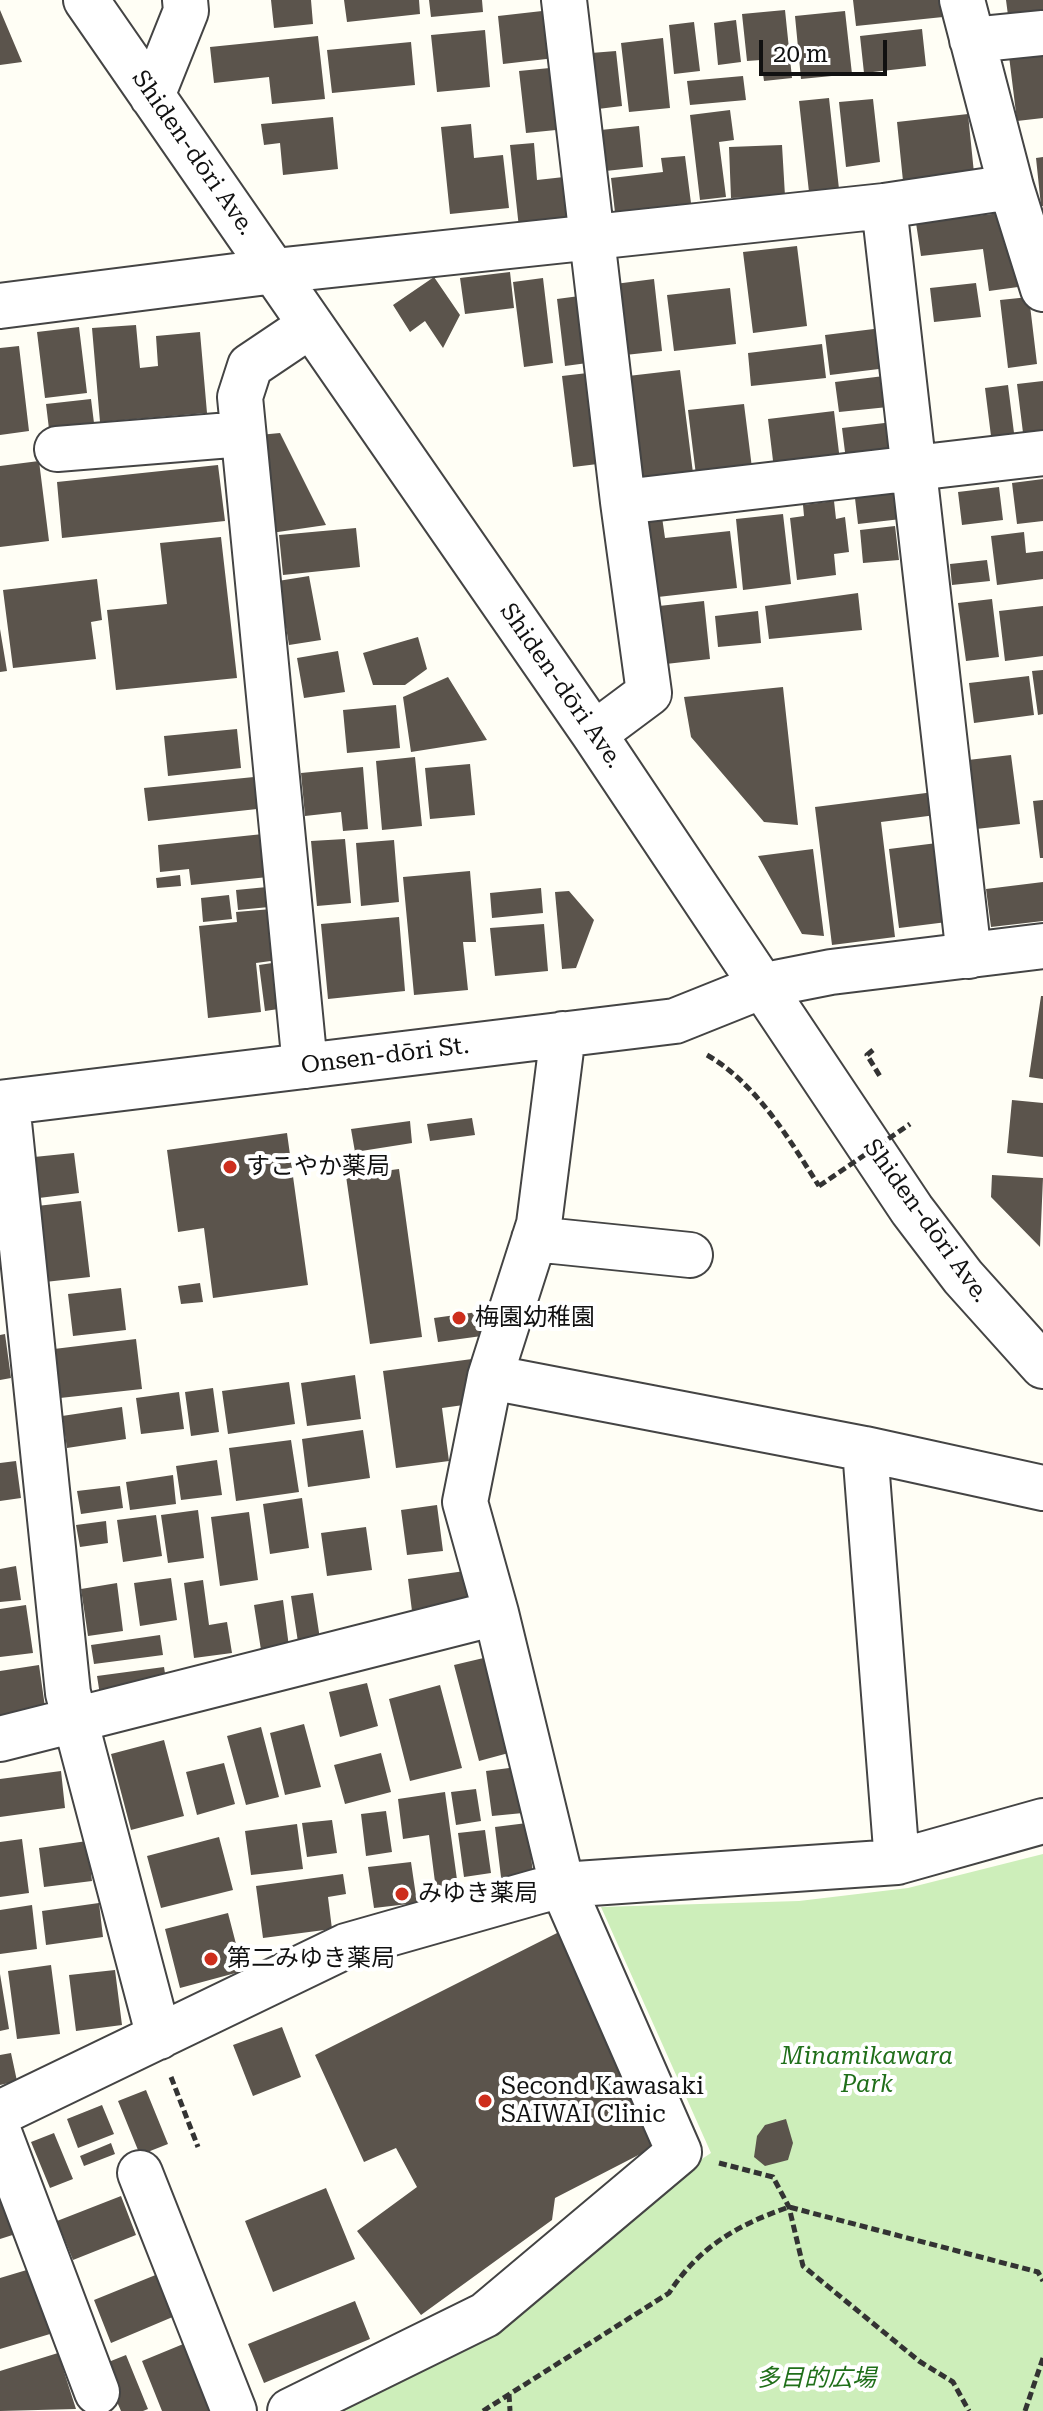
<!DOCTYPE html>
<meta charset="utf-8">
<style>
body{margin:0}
#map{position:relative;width:1043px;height:2411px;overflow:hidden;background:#fffef5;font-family:"Roboto Serif",serif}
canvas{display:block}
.scale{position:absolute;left:759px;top:40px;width:128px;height:36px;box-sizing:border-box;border:4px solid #111;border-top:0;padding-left:10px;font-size:24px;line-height:28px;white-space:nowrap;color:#111;-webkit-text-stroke:6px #fff;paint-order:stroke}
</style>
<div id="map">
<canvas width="1043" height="2411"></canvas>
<div class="scale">20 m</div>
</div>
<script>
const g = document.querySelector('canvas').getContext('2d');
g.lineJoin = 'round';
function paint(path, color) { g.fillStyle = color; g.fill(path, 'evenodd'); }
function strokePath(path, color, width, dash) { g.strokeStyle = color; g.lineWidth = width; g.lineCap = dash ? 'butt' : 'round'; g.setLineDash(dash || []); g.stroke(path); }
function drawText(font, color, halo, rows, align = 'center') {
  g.font = font + ' "Roboto Serif","Noto Sans JP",serif'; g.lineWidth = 8; g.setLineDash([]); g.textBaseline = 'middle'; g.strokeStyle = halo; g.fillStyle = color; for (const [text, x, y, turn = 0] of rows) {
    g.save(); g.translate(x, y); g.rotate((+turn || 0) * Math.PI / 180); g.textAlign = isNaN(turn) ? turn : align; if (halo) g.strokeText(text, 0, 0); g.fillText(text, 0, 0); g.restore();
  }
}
const green = new Path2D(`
 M1043 1854V2411H318L711 2153 601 1907 799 1901 908 1888Z`);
const building = new Path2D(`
 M271 0H311L313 24 274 28Z
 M344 0H419L420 14 347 22Z
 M429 0H482L483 12 431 17Z
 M853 0H941L943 17 856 26Z
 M1006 0H1043V19L1009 23Z
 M0 10 22 62 0 65Z
 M551 10 555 58 503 64 498 16Z
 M785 10 792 78 764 81 761 60 747 61 742 14Z
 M845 11 852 74 801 79 795 16Z
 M736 20 741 62 718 65 714 23Z
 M694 22 700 71 674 74 669 25Z
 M922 29 926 66 864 73 860 36Z
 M485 30 490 87 437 92 431 35Z
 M318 36 325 99 272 104 269 77 214 83 210 47Z
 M663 38 670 108 629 112 621 43Z
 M411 42 415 85 332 93 327 50Z
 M616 51 622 106 598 109 591 53Z
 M1043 52V118L1017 121 1009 56Z
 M560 67 566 129 526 133 519 71Z
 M743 76 746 100 690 105 687 81Z
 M829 98 839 189 809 192 799 101Z
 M873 99 880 162 846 167 839 102Z
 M730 110 734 140 719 142 726 197 700 200 690 115Z
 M968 114 974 173 903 181 897 122Z
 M333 117 338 169 283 175 280 143 264 145 261 124Z
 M471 124 474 158 503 155 509 208 450 214 441 127Z
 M639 126 643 167 596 172 591 131Z
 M534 143 537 180 564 177 569 223 519 228 510 145Z
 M782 145 785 196 731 198 729 147Z
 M685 156 692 211 616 221 611 178 663 172 661 158Z
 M1043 157V206H1041L1036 158Z
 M1009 212 1018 287 989 291 983 249 921 256 916 223Z
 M797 246 807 326 753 333 743 252Z
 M510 272 514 308 465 314 460 278Z
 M434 277 460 315 443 348 425 321 410 332 393 305Z
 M543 278 553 363 524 367 513 282Z
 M654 279 662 351 616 356 607 285Z
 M976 283 981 317 934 322 930 288Z
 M730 288 736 344 674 351 667 295Z
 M587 295 595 362 565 366 557 299Z
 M1029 297 1037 364 1008 368 1000 300Z
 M136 325 140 368 158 366 156 336 200 332 207 413 100 422 92 328Z
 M79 327 87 393 45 398 37 332Z
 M882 328 887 368 830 375 825 335Z
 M822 344 826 378 751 386 748 353Z
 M19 346 29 431 0 435V348Z
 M680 370 693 473 640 480 628 376Z
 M596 372 606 463 573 467 562 376Z
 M884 376 888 407 839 412 835 382Z
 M1043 381V447L1025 449 1017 384Z
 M1008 385 1016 449 993 452 985 388Z
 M91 399 94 423 49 429 46 404Z
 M744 404 753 476 697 483 688 410Z
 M834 411 840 461 774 469 768 419Z
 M893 422 898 462 847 468 842 428Z
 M280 433 326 525 271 533 259 435Z
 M39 461 49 541 0 547V466Z
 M218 465 225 521 62 538 57 482Z
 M896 476 901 519 858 524 853 481Z
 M1043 479V521L1017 524 1012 483Z
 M999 487 1003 520 962 525 958 492Z
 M834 501 836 519 845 517 849 552 834 554 836 575 797 580 790 518 804 516 803 505Z
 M783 514 791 584 743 590 736 519Z
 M662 517 665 538 730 531 737 588 649 598 640 519Z
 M895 526 899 560 863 563 860 530Z
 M356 528 360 567 283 575 279 535Z
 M1024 532 1026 553 1043 551V579L997 585 991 536Z
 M221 537 237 678 116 690 107 610 167 604 160 543Z
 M987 560 990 581 952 585 950 564Z
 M309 576 321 640 289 645 278 581Z
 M97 579 102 620 91 622 96 659 13 668 3 590Z
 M858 593 862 630 769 639 765 606Z
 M992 599 999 657 966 661 958 603Z
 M704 601 710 659 657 665 650 607Z
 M1043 606V656L1005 661 999 611Z
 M758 611 761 643 718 647 715 616Z
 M0 629 7 671 0 672Z
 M418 637 427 669 405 685H373L363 653Z
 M338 651 345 692 304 698 297 658Z
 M1043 670V714L1038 715 1032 671Z
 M1029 676 1034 715 974 723 969 683Z
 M448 677 487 740 411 752 403 697Z
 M783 687 798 825 764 822 691 737 684 697Z
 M396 705 400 748 347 753 343 710Z
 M237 729 241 768 168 776 164 736Z
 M1011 755 1020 824 976 829 968 760Z
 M415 757 422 826 382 830 376 761Z
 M470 764 475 815 430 819 425 768Z
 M363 767 368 829 343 831 341 812 305 816 301 773Z
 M254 777 257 809 148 821 144 788Z
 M934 792 936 815 881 822 895 937 832 945 815 807Z
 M1043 800V858H1040L1033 801Z
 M263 834 268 877 191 885 189 869 160 872 158 845Z
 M345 839 351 903 317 906 311 841Z
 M394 840 399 902 361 906 356 843Z
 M937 843 947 922 899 928 889 849Z
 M813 849 824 936 802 934 758 856Z
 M470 871 476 942H463L468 990 414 995 403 877Z
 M180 875 181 886 157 888 156 878Z
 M1043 882V921L991 927 986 889Z
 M267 887 269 907 238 910 236 890Z
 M541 888 543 913 492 918 490 893Z
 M569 891 594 920 576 968 562 969 555 892Z
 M229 895 232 919 203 922 201 898Z
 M272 909 278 960 256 963 261 1012 208 1018 199 926 237 922 236 912Z
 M399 917 405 991 328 999 321 924Z
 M544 924 548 971 495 976 490 928Z
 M279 962 285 1008 265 1011 259 965Z
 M1041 996H1043V1079L1029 1077Z
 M1012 1100 1043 1103V1157L1007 1153Z
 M472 1118 475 1135 430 1141 427 1124Z
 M410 1121 412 1143 355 1152 351 1129Z
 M287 1133 308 1285 213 1298 204 1228 178 1232 167 1150Z
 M74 1153 79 1193 39 1198 34 1157Z
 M399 1169 422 1337 370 1344 346 1176Z
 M992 1175 1043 1178 1040 1247 991 1197Z
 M81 1201 90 1277 45 1282 37 1206Z
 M200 1283 203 1302 181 1304 178 1286Z
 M121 1288 126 1330 73 1336 68 1294Z
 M485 1311 489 1335 438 1342 434 1318Z
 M5 1334 11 1378 0 1380V1335Z
 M136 1339 142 1389 60 1398 54 1349Z
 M472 1359 478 1403 442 1408 449 1461 396 1468 383 1371Z
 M355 1375 361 1419 307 1426 301 1383Z
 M289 1382 295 1424 228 1434 222 1391Z
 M213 1388 219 1432 191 1436 185 1392Z
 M179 1392 184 1429 141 1434 136 1398Z
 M122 1407 126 1439 67 1448 62 1416Z
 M363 1430 370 1478 308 1487 302 1439Z
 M291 1440 299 1492 236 1501 229 1448Z
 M217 1460 222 1495 181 1500 176 1466Z
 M16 1461 21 1498 0 1501V1463Z
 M173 1475 176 1504 130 1510 126 1482Z
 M120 1486 123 1508 81 1514 77 1491Z
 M302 1498 309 1548 270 1554 263 1504Z
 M437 1505 443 1551 407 1555 401 1510Z
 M198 1510 204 1558 168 1563 161 1515Z
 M249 1512 258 1580 220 1586 211 1517Z
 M156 1515 162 1556 123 1562 117 1520Z
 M106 1521 108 1543 80 1547 76 1525Z
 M366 1527 372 1570 327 1576 321 1533Z
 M16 1566 21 1600 0 1602V1569Z
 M472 1570 476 1602 412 1611 408 1579Z
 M171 1578 177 1620 140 1626 134 1583Z
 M203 1580 209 1625 227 1622 232 1653 194 1658 184 1583Z
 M117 1583 123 1631 88 1636 81 1589Z
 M313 1593 320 1639 298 1642 291 1596Z
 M283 1600 289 1647 261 1650 254 1605Z
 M26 1605 33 1653 0 1657V1609Z
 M160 1635 163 1655 94 1664 91 1645Z
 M492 1656 516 1751 479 1761 454 1665Z
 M39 1665 46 1714 0 1720V1671Z
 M164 1667 167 1686 100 1695 97 1676Z
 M367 1683 378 1726 340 1737 329 1692Z
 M440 1685 462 1768 410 1781 389 1699Z
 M304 1724 321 1787 285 1795 270 1733Z
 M261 1727 279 1797 246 1805 227 1736Z
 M164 1740 184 1816 131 1830 111 1754Z
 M381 1753 391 1792 345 1804 334 1765Z
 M224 1763 235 1804 197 1815 186 1772Z
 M517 1767 523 1813 492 1816 486 1771Z
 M61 1771 65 1808 0 1817V1779Z
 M476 1789 481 1821 456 1825 451 1792Z
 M445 1792 458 1887 436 1890 429 1835 403 1839 398 1799Z
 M386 1811 392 1852 366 1856 361 1814Z
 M332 1820 337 1853 307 1857 302 1823Z
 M527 1823 533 1873 501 1877 495 1827Z
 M297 1824 303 1869 251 1875 245 1831Z
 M485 1830 491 1873 464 1877 458 1833Z
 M219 1837 233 1890 161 1908 147 1856Z
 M22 1839 29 1893 0 1897V1842Z
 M87 1841 92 1881 44 1887 39 1848Z
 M411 1862 417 1903 374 1908 368 1867Z
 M343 1874 346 1894 328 1897 332 1929 263 1938 256 1886Z
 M99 1903 103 1937 46 1945 42 1911Z
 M32 1905 37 1949 0 1954V1910Z
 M228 1913 243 1971 180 1988 165 1929Z
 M561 1931 654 2147 555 2198 552 2220 421 2315 357 2231 417 2187 396 2148 364 2162 315 2055Z
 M51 1965 60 2034 17 2039 8 1971Z
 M115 1970 122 2025 76 2031 69 1975Z
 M0 1974 9 2029 0 2031Z
 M282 2027 301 2077 253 2096 233 2045Z
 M11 2053 17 2081 0 2085V2055Z
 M146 2090 168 2144 140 2155 118 2101Z
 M102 2105 114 2134 78 2148 67 2119Z
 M786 2119 793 2143 788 2160 765 2166 754 2157 757 2136 765 2125Z
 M54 2133 73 2179 50 2188 31 2142Z
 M111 2143 115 2154 84 2166 80 2156Z
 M0 2163 22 2232 0 2239Z
 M326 2188 355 2259 273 2292 245 2221Z
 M121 2196 136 2235 73 2260 57 2221Z
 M30 2269 50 2334 0 2349V2278Z
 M158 2274 175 2316 111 2343 94 2300Z
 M355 2301 370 2339 264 2383 248 2344Z
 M193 2340 222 2411H162L142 2361Z
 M58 2353 76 2409 0 2411V2371Z
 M126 2355 148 2409 143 2411H121L101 2365Z`);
const path = new Path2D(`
 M873 1050 867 1055 881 1078
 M707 1055C757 1084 789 1139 819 1186
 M171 2077 198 2147
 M719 2163 773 2177 789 2207 803 2266 919 2361 953 2382 969 2411
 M509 2394 510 2411
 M483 2411 669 2293C699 2247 737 2225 789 2207L1038 2272 1043 2281
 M1025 2411 1043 2358`);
const minor = new Path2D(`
 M86 0 594 734 912 1210 963 1277 1043 1366
 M564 0 623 502
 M962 0 1011 187 1043 289
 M972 40 1043 33
 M152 96 186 11 185 0
 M884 206 969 956
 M0 306 275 271 884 206 1011 187
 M57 449 243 434
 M594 734 649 693 623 502 1043 453
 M305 1066 240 397 250 366 311 325
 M0 1103 675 1021 765 985 831 972 1043 946
 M7 1103 68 1693 159 2037
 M534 1239 690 1255
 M490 1377 865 1449 1043 1488
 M865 1449 897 1862
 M0 1739 496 1613
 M0 2113 346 1946 536 1892 562 1885 897 1862 1043 1821
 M0 2135 97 2392
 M140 2173 234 2411
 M290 2411 485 2315 679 2152 562 1885 496 1613 465 1502 490 1377 539 1224 563 1034`);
const pathBridge = new Path2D(`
 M819 1186 910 1124`);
const markers = [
 [230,1167,8,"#cd2e1d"],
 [459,1318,8,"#cd2e1d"],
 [402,1894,8,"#cd2e1d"],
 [211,1959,8,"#cd2e1d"],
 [485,2101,8,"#cd2e1d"]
];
const streetNames = [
 ["Shiden-dōri Ave.",193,153,55],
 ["Shiden-dōri Ave.",561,686,55],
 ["Onsen-dōri St.",385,1056,-7],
 ["Shiden-dōri Ave.",926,1221,54]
];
const poiNames = [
 ["すこやか薬局",246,1167],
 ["梅園幼稚園",475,1318],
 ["みゆき薬局",418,1894],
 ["第二みゆき薬局",227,1959],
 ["Second Kawasaki",501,2087],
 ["SAIWAI Clinic",501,2115]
];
const parkNames = [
 ["Minamikawara",867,2057],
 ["Park",867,2085],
 ["多目的広場",816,2379]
];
paint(green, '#cdeeba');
paint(building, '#5b544c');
strokePath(minor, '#444', 48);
strokePath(path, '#333', 5, [8, 4]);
strokePath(minor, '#fff', 44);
strokePath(pathBridge, '#333', 5, [8, 4]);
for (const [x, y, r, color] of markers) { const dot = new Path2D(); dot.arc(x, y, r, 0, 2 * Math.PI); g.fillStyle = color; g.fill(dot); strokePath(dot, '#fff', 3); }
drawText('24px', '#111', '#fff', streetNames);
drawText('24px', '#111', '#fff', poiNames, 'left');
drawText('italic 24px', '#206f1a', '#fff', parkNames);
</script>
